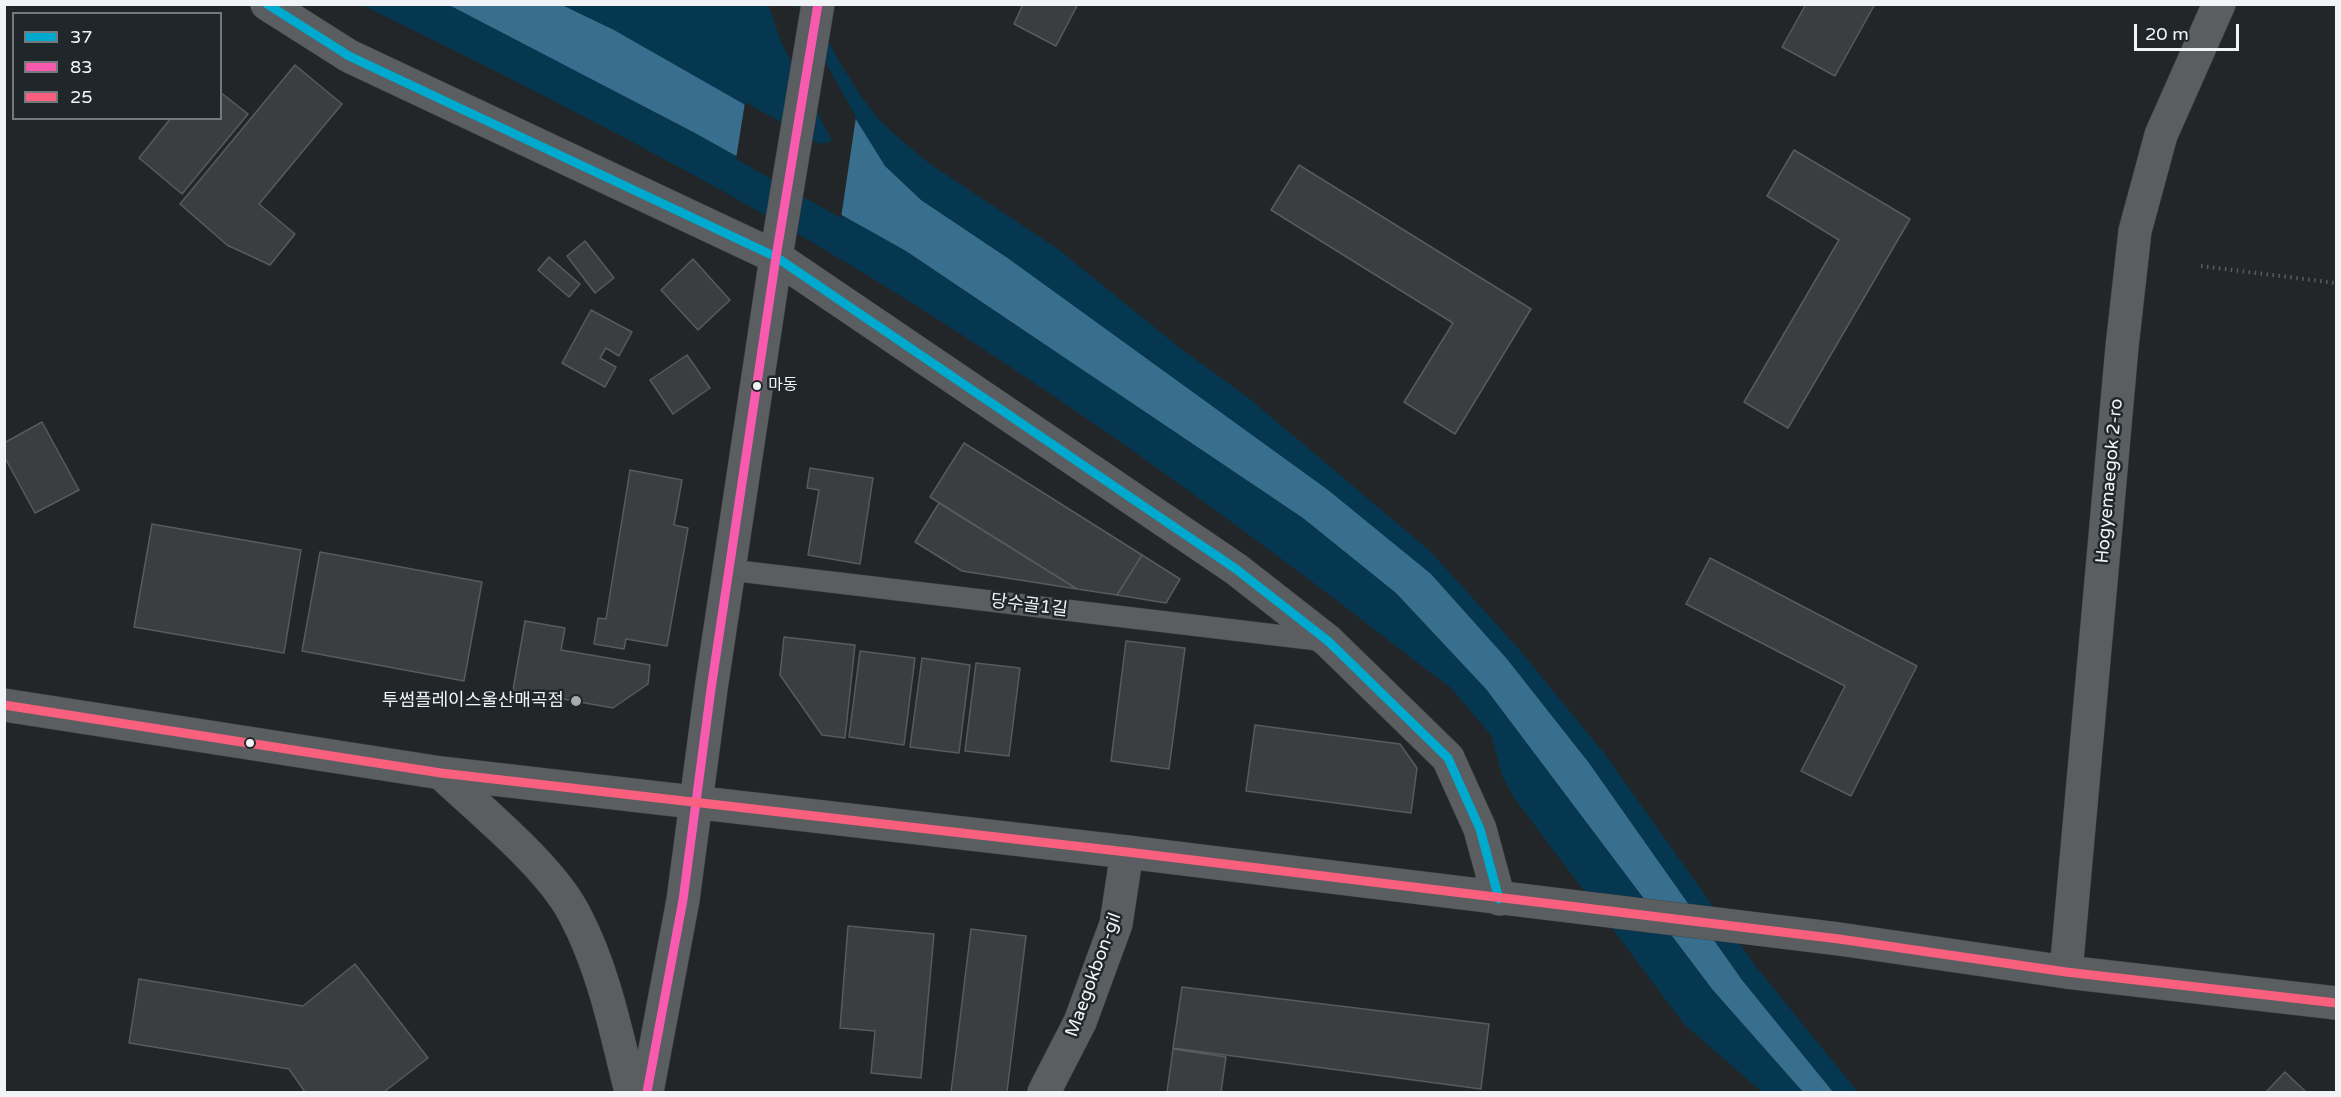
<!DOCTYPE html>
<meta charset="utf-8">
<style>
body{margin:0}
#map{position:relative;width:2341px;height:1097px;overflow:hidden;background:#232628;font-family:"Varela Round",sans-serif}
canvas{display:block}
.frame{position:absolute;inset:0;border:6px solid #f0f4f7;pointer-events:none}
.legend{position:absolute;left:12px;top:12px;width:210px;height:108px;box-sizing:border-box;background:#20272b;border:2px solid #73797d;margin:0;padding:8px 10px;list-style:none;font-size:18px;color:#f0f4f7}
.legend li{display:flex;align-items:center;gap:12px;height:30px}
.legend b{width:30px;border:2px solid #73797d}
.scale{position:absolute;left:2134px;top:24px;width:105px;height:27px;box-sizing:border-box;border:3px solid #f0f4f7;border-top:0;padding-left:8px;font-size:18px;line-height:21px;white-space:nowrap;color:#f0f4f7;-webkit-text-stroke:4px #20272b;paint-order:stroke}
</style>
<div id="map">
<canvas width="2341" height="1097"></canvas>
<div class="frame"></div>
<ul class="legend">
<li><b style="height:8px;background:#00a9ce"></b>37</li>
<li><b style="height:8px;background:#f75aaf"></b>83</li>
<li><b style="height:8px;background:#f8607d"></b>25</li>
</ul>
<div class="scale">20 m</div>
</div>
<script>
const g = document.querySelector('canvas').getContext('2d');
g.lineJoin = 'round';
function paint(path, color) { g.fillStyle = color; g.fill(path, 'evenodd'); }
function strokePath(path, color, width, dash) { g.strokeStyle = color; g.lineWidth = width; g.lineCap = dash ? 'butt' : 'round'; g.setLineDash(dash || []); g.stroke(path); }
function drawText(font, color, halo, rows, align = 'center') {
  g.font = font + ' "Varela Round","Noto Sans KR",sans-serif'; g.lineWidth = 5; g.setLineDash([]); g.textBaseline = 'middle'; g.strokeStyle = halo; g.fillStyle = color; for (const [text, x, y, turn = 0] of rows) {
    g.save(); g.translate(x, y); g.rotate((+turn || 0) * Math.PI / 180); g.textAlign = isNaN(turn) ? turn : align; if (halo) g.strokeText(text, 0, 0); g.fillText(text, 0, 0); g.restore();
  }
}
const green = new Path2D(`
 M362 5H449L695 133 906 251 1303 518 1396 593 1486 689 1712 989 1803 1092H1762L1684 1024 1515 799 1503 778 1491 735 1450 687C1397 648 1347 607 1295 569 1151 461 1001 356 847 263 691 169 525 85 362 5Z
 M562 5H771L836 143 819 148 614 30Z
 M794 5H810L840 63 861 96 878 119 907 145 930 164 1058 249 1180 348 1250 399 1430 551 1518 648 1604 753 1757 968 1858 1092H1833L1742 980 1589 763 1507 659 1431 574 1009 259 921 200 885 166 863 134Z`);
const water = new Path2D(`
 M449 5H562L614 30 819 147 835 143 837 89 885 166 921 200 1009 259 1328 490 1431 574 1507 659 1589 763 1742 980 1833 1092H1803L1712 989 1486 689 1396 593 1303 518 906 251 695 133Z`);
const pier = new Path2D(`
 M768 4H797L808 31 856 117 841 218 736 159 745 102 820 144 832 141 782 44Z`);
const building = new Path2D(`
 M1023 4H1078L1056 46 1014 24Z
 M1806 4H1875L1835 76 1782 47Z
 M295 65 342 104 259 204 295 234 270 265 227 245 180 204Z
 M220 92 248 114 182 194 139 158 171 118H220Z
 M1794 150 1910 219 1788 428 1744 402 1839 240 1767 196Z
 M1299 165 1531 309 1455 434 1404 402 1453 323 1271 210Z
 M585 241 614 278 595 293 567 256Z
 M549 257 580 284 569 297 538 270Z
 M693 259 730 300 698 330 661 290Z
 M591 310 632 332 619 356 606 348 600 358 616 367 605 387 562 363Z
 M687 355 710 388 673 414 650 380Z
 M42 422 79 490 35 513 4 456V443Z
 M964 443 1142 555 1117 595 1077 589 930 497Z
 M810 468 873 478 860 564 808 555 819 490 807 488Z
 M630 470 682 480 674 525 688 528 667 646 626 639 624 649 594 644 598 618 606 619Z
 M939 503 1077 589 962 571 915 542Z
 M152 524 301 550 284 653 134 627Z
 M320 552 482 582 464 681 302 651Z
 M1142 555 1180 579 1166 603 1117 595Z
 M1710 558 1917 666 1851 796 1801 771 1845 686 1686 604Z
 M525 621 565 628 561 650 650 665 648 684 613 708 513 690Z
 M784 637 855 645 845 738 822 735 780 675Z
 M1126 641 1185 648 1169 769 1111 761Z
 M860 651 915 658 904 745 849 737Z
 M922 658 970 665 959 753 910 747Z
 M976 663 1020 668 1009 756 965 751Z
 M1255 725 1400 744 1417 768 1411 813 1246 791Z
 M848 926 934 934 921 1078 871 1073 875 1031 840 1028Z
 M971 929 1026 936 1007 1092H951Z
 M355 964 428 1058 384 1092H305L289 1069 129 1043 139 979 303 1006Z
 M1182 987 1489 1024 1481 1089 1173 1048Z
 M1173 1049 1226 1057 1221 1092H1167Z
 M2285 1072 2306 1092H2266Z`);
const path = new Path2D(`
 M2201 266 2336 283`);
const service = new Path2D(`
 M730 570 1326 641`);
const minor = new Path2D(`
 M267 4 349 56 776 257 1236 569 1328 641 1448 758 1480 829 1499 899
 M1044 1092 1080 1022 1116 924 1127 852`);
const tertiary = new Path2D(`
 M4 705 441 773 1127 852 1839 939 2066 972 2336 1003
 M441 773C481 811 551 867 575 915 604 970 616 1032 631 1092
 M2066 972 2122 347 2135 231 2161 135 2219 4
 M647 1092 683 900 711 689 776 257 818 4`);
const bus1 = new Path2D(`
 M267 4 349 56 776 257 1236 569 1328 641 1448 758 1480 829 1499 899`);
const bus2 = new Path2D(`
 M647 1092 683 900 711 689 776 257 818 4`);
const bus3 = new Path2D(`
 M4 705 441 773 1127 852 1839 939 2066 972 2336 1003`);
const markers = [
 [757,386,5,"#f0f4f7"],
 [576,701,6,"#a8acaf"],
 [250,743,5,"#f0f4f7"]
];
const busNames = [
 ["마동",768,386]
];
const streetNames = [
 ["Hogyemaegok 2-ro",2110,481,-85],
 ["당수골1길",1029,606,7],
 ["Maegokbon-gil",1094,975,-70]
];
const poiNames = [
 ["투썸플레이스울산매곡점",564,701]
];
paint(green, '#053750');
paint(water, '#386e8e');
paint(pier, '#232628');
paint(building, '#3b3d3f');
strokePath(building, '#585b5d', 1.5);
strokePath(service, '#3e4043', 22);
strokePath(minor, '#3e4043', 34);
strokePath(tertiary, '#3e4043', 34);
strokePath(path, '#5a5d5f', 4, [1.5, 4.5]);
strokePath(service, '#5b5e60', 21);
strokePath(minor, '#5b5e60', 33);
strokePath(tertiary, '#5b5e60', 33);
strokePath(bus1, '#00a9ce', 9);
strokePath(bus2, '#f75aaf', 9);
strokePath(bus3, '#f8607d', 9);
for (const [x, y, r, color] of markers) { const dot = new Path2D(); dot.arc(x, y, r, 0, 2 * Math.PI); g.fillStyle = color; g.fill(dot); strokePath(dot, '#20272b', 2); }
drawText('16px', '#f0f4f7', '#20272b', busNames, 'left');
drawText('18px', '#f0f4f7', '#20272b', streetNames);
drawText('18px', '#f0f4f7', '#20272b', poiNames, 'right');
</script>
